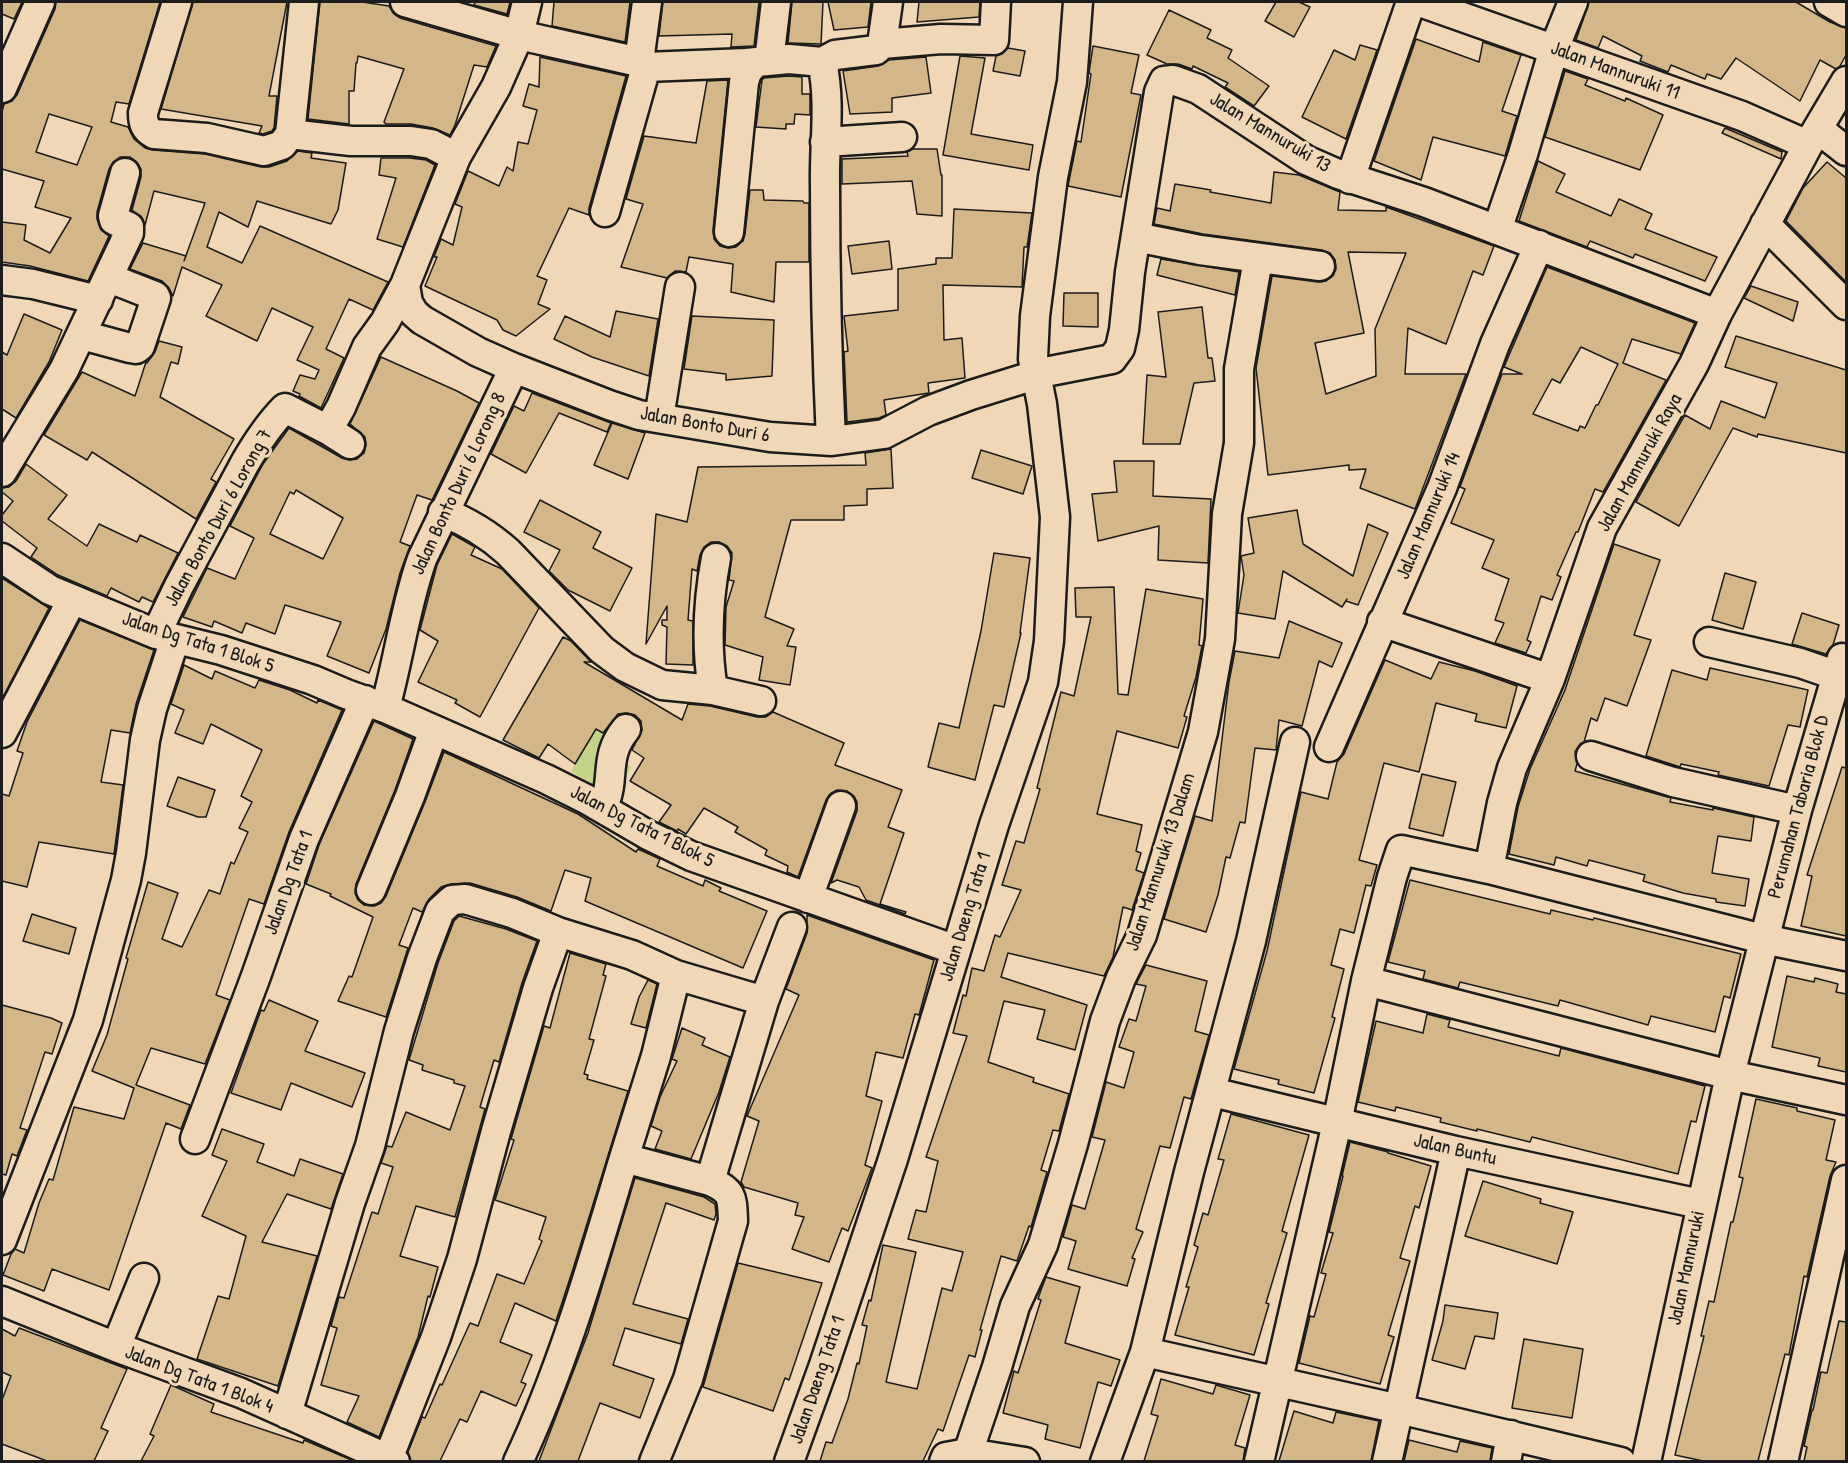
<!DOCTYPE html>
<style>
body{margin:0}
#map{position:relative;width:1848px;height:1463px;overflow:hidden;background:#efd7b7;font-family:"Patrick Hand",sans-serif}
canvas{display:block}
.frame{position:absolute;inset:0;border:3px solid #1c1c1c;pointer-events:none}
</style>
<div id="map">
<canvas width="1848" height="1463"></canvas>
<div class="frame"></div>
</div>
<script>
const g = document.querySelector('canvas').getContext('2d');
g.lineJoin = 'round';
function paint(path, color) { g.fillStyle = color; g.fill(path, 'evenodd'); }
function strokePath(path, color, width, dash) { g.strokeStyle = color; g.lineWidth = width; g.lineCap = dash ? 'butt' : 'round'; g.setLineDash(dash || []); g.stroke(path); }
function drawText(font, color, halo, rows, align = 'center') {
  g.font = font + ' "Patrick Hand",sans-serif'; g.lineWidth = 6; g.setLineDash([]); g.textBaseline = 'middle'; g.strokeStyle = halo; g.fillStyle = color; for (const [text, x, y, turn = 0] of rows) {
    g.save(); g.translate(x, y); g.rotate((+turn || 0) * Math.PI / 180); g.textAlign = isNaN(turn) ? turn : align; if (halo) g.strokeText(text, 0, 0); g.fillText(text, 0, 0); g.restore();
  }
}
const green = new Path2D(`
 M596 729 605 736 595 752 600 767 625 762 631 767 624 782 611 797 571 771Z`);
const building = new Path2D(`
 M2 2H22L14 19 2 14Z
 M56 2H160L129 104 116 102 111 122 128 127 134 139 145 148 153 150 205 154 261 167H269L287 161 298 151 312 153 311 158 346 163 338 210 331 224 257 201 248 227 219 212 207 247 242 263 260 226 388 282 373 310 349 299 326 349 344 358 321 408 299 396 300 394 293 391 300 375 315 379 319 370 297 360 313 327 272 308 257 341 206 316 222 285 182 267 173 296 169 288 162 281 130 269 143 243 186 256 184 261 205 203 154 191 145 225 142 218 132 210 141 177V169L137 162 130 157H120L113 162 109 169 97 212V219L101 230 109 236 88 281 30 266 2 262V222L26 225 24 240 50 253 71 218 35 207 44 181 2 169V112L4 104 12 101 17 95 55 9ZM49 114 92 127 77 165 36 152Z
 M193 2H287L269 96H277L274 128 272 131 263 134 259 133 262 126 161 109Z
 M320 2H362L389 6 394 14 400 18 496 46 487 67 474 65 455 125 450 135 433 128 411 124H386L384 122 404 69 358 56 357 63H356L354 91H349V124L308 119Z
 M475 2H510L507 14 474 5Z
 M554 2H630L625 42 552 26Z
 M663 2H759L754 46 731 47 732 34 659 36Z
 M792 2H823L821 44 788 43Z
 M828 2H871L868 27 834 30Z
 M919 2H980L979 17 917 22Z
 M1276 2H1299L1310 7 1294 37 1265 21Z
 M1589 2H1796L1830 22 1846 28V55L1840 66 1836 69 1820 60 1800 101 1736 58 1721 79 1707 74 1705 79 1671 65 1668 72 1640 61 1642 56 1603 36 1598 48 1576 40Z
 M1169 10 1211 30 1207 38 1232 50 1228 58 1269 86 1254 106 1225 87 1228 83 1193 66 1192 69 1178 64H1167L1147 55Z
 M1416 39 1479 62 1483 42 1521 55 1502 111 1517 116 1505 156 1433 137 1421 180 1374 161Z
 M1360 45 1377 50 1346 139 1302 117 1334 50 1355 60Z
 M1093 46 1139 55 1131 93 1141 95 1121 197 1068 186 1077 141 1081 142 1091 74 1089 73Z
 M1008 48 1025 51 1020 76 993 71 996 56 1002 54Z
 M960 56 985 58 971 134 1033 145 1029 170 943 155Z
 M540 57 626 76 589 208V215L569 208 537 276 547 280 538 304 550 309 516 336 503 330 497 320 425 286 437 257H434L441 239 453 245 462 207 455 204 468 171 499 186 507 167 513 171 518 142 528 144 537 110 523 106 529 84 539 87Z
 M926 57 931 93 892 98V112L850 114 843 71 878 66 889 60Z
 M1565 71 1588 79 1585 85 1625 101 1626 98 1663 115 1640 170 1545 137Z
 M789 76 802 77V94H810V115L795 114 794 124H786V129L756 127 762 80 764 78Z
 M728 80 713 230 714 239 720 246 728 248 736 247 743 241 745 234 750 190H763L764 200 803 201 804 203H809V262H776L774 302 731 292 733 264 689 257 686 272 675 271 667 278 621 267 643 204 626 199 644 136 696 143 707 81Z
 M1725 128 1782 152 1781 159 1722 133Z
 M913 149H937L941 175H942V216L917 214 912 181 842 184V159L908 156 907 152Z
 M381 158H410L426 160 435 165 403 247 377 239 396 178 379 175Z
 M1538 161 1565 174 1556 192 1611 216 1619 199 1652 214 1645 229 1717 257 1705 281 1635 254 1633 258 1590 241 1587 247 1519 221Z
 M1827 162 1846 178V282L1786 221 1803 188Z
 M1274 172 1299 175 1340 192 1338 210 1386 211V207L1494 246 1483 275 1473 271 1446 344 1408 328 1405 374H1466L1415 509 1360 488 1366 469 1349 470V465L1268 475 1256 368 1272 276 1318 282 1326 281 1333 276 1336 269 1335 260 1330 253 1322 250 1203 234 1154 224 1157 208 1170 211 1175 184 1211 190 1210 192 1271 203ZM1348 252 1406 253 1375 329 1376 376 1326 394 1315 343 1364 333Z
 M954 209 1032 213 1027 247H1024L1022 287 943 285 944 340 962 338 965 378 928 383 929 393 884 400 886 415 879 418 847 422 844 352 848 351 844 316 898 310V269L936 264V258H952Z
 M889 241 892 269 852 274 848 246Z
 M1161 259 1239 272 1235 295 1157 275Z
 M1547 267 1695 323 1681 354 1632 339 1623 363 1666 380 1603 492 1595 489 1578 532H1576L1557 575 1561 577 1552 600 1541 596 1527 640 1531 642 1526 653 1495 643 1504 623 1495 620 1509 579 1482 568 1494 540 1451 523 1465 489 1460 487 1502 374H1522L1504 367ZM1581 347 1618 364 1598 405H1596L1585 428 1580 426 1578 431 1533 414 1552 379 1560 383Z
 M1751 286 1798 302 1793 321 1744 298Z
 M1064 293H1098V327L1063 326Z
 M1202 307 1208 358H1212L1215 381 1194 383 1180 444H1143L1147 375 1166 377 1158 312Z
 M616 311 658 319 649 376 592 357 554 339 565 316 610 337Z
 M24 314 62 330 49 362 16 418 2 409V352L7 355Z
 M692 316 774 320 772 376 726 380V374L684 369Z
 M1736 336 1846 370V453L1758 434 1757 437 1733 428 1679 526 1636 502 1685 415 1710 429 1721 401 1765 418 1777 383 1725 367Z
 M159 341 182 347 178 364 171 362 160 397 234 439 211 479 216 482 196 519 92 452 87 460 44 435 82 372 135 396 146 362 147 363 155 352Z
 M381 357 457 391 479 403 432 500 417 495 400 542 410 546 400 573 386 629 369 673 327 656 341 622 285 605 275 634 246 623 242 633 214 621 212 627 183 617 207 568 235 579 254 538 230 526 263 464 289 428 342 458 350 460 357 459 364 453 366 445 365 437 350 424ZM296 490 343 518 323 559 270 534 290 492 294 494Z
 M532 393 611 423 607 432 559 413 526 473 491 454 514 406 524 411Z
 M612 423 645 433 628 479 594 465Z
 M891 449 893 488 867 489V505L844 506V520H791L765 617 794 629 787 646 796 647 790 685 759 680 763 657 725 645 726 607 734 581 729 580 732 553 727 546 719 542H711L704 547 700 555 697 571 692 569 688 620 693 621V665L666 664 667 627 662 625V620H667V606L646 644 656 514 687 522 698 467 866 465 865 453Z
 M981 450 1032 466 1023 494 972 478Z
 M1114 461H1154L1153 496 1211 499 1208 563 1158 560 1159 526 1098 541 1092 494 1117 492Z
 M26 464 67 495 48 519 87 546 99 524 137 542 140 535 178 553 153 602 142 597 139 602 111 588 107 596 58 575 31 557 37 548 2 521V515L13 501 2 492V488L9 487 16 481Z
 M540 500 601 532 593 548 632 568 610 611 568 590 549 571 560 550 524 532Z
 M1297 510 1303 544 1353 576 1368 524 1388 533 1358 605 1346 601 1347 599 1342 607 1283 571 1275 619 1238 613 1244 575 1241 556 1254 553 1248 518Z
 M452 534 475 547 471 555 502 569 539 608 480 717 455 703 457 700 418 682 438 641 420 630 437 565Z
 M1614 544 1660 560 1634 635 1651 640 1627 706 1605 698 1597 721 1591 718 1584 742 1580 744 1575 752 1577 764 1575 771 1671 798 1670 802 1713 810V808L1754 817 1751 841 1718 836 1712 873 1749 879 1745 906 1716 902V899L1683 893 1643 881 1645 875 1589 860 1587 866 1556 857 1554 865 1509 854 1518 807 1530 769 1565 690Z
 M994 553 1030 558 1020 633H1021L1004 707 994 705 975 780 928 767 939 723 959 728 981 631Z
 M1725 573 1756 582 1743 629 1712 620Z
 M2 578 49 608 2 699Z
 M1114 587 1118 694 1128 695 1146 589 1203 599 1199 645 1202 646 1196 677 1184 716 1187 717 1178 748 1117 731 1097 814 1142 825 1136 851 1141 853 1136 870 1144 873 1132 910 1123 907 1113 957 1104 976 1008 953 1001 977 1087 1005 1075 1050 1037 1039 1045 1010 1004 1001 988 1062 1034 1078 1033 1082 1069 1094 1059 1131 1053 1130 1041 1170 1047 1172 1031 1227 1029 1226 1017 1261 1001 1256 980 1330H982L975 1357 969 1355 943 1431 938 1429 923 1461H820L826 1442 832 1443 848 1399 857 1363 859 1364 867 1326 862 1325 869 1300 871 1301 883 1245 916 1252 886 1382 917 1389 942 1288 952 1291 963 1252 908 1239 916 1210 926 1212 938 1161 926 1157 967 1036 953 1033 963 995 966 996 972 968 984 971 995 935 1000 937 1021 890 1002 885 1016 841 1024 843 1040 789 1037 788 1061 692 1074 696 1091 617H1076L1075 588Z
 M1802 613 1839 625 1833 645 1826 654 1792 644Z
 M80 620 154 650 136 704 130 733 111 730 101 782 123 785 114 854 39 842 27 887 2 881V794L9 796 23 753 17 751 27 722Z
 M1289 621 1342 643 1332 667 1319 661 1302 726 1279 720 1276 750 1255 748 1245 823 1240 822 1230 858 1226 857 1218 895 1206 932 1164 919 1195 816 1212 821 1229 682 1235 651 1279 658Z
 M563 637 571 641 591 662H584L682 720 688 704 710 706 757 717H766L773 712 844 743 835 765 902 790 888 827 904 833 880 904 906 912 905 914 866 900 859 887 837 880 831 883 857 811V802L854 796 847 791 837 790 830 794 826 800 798 877 787 872 788 866 765 855 767 850 735 832 738 827 704 808 686 834 678 829 677 831 659 822 671 805 630 781 644 758 632 750 642 730 641 721 635 715 627 713 618 714 603 733 596 729 575 764 548 744 539 758 503 740Z
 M1385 660 1431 679 1439 662 1475 671 1517 686 1506 728 1475 721 1477 714 1436 703 1419 772 1384 763 1359 860 1377 865 1371 886 1366 885 1354 933 1340 929 1331 965 1344 969 1332 1017 1335 1018 1314 1093 1278 1084 1279 1080 1234 1069 1267 951 1301 792 1328 799 1337 762 1344 754Z
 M184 665 212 679 215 671 255 688 259 680 290 690 317 703 318 700 342 710 289 832 264 904 249 899 216 995 230 1000 205 1064 151 1048 136 1085 190 1105 181 1129 166 1123 109 1290 52 1269 44 1291 3 1275 11 1254 15 1249 24 1253 39 1203 49 1179 53 1180 74 1107 124 1119 134 1088 92 1071 107 1035 128 959 126 958 148 882 178 893 162 939 182 947 209 890 220 894 231 862 234 864 248 832 239 828 252 802 241 796 262 750 211 724 203 744 175 733 184 710 171 704Z
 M1710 668 1808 690 1800 727 1788 725 1769 786 1718 775 1719 772 1681 764 1680 767 1677 766 1646 756 1672 670 1707 680Z
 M374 721 413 739 395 790 356 884 355 893 358 900 364 905 374 906 381 903 386 896 425 802 444 752 578 814 636 852 638 849 660 859 657 866 703 886 705 880 721 888 719 891 767 911 743 968 585 901 591 878 565 870 551 911 517 897 470 883 451 884 441 887 429 899 422 912 413 908 399 945 408 948 386 1017 338 1001 349 976 352 977 373 917 330 896 331 894 306 884 319 845Z
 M1842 767 1846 768V936L1801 926 1812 876 1807 875Z
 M1422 774 1456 782 1443 836 1409 828Z
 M178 777 215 790 206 817H198L167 806Z
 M1410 880 1550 914 1551 910 1593 920 1594 918 1741 954 1730 998 1724 996 1715 1032 1651 1016 1648 1025 1560 1000 1558 1006 1460 982 1458 988 1423 979 1425 971 1388 962Z
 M32 914 76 928 69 954 23 941Z
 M807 915 934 960 919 1015 915 1014 903 1058 876 1052 866 1096 882 1101 865 1165 872 1168 848 1231 842 1228 829 1262 792 1249 804 1217 795 1215 798 1203 744 1187 741 1182 759 1121 747 1116 799 995 786 989 807 933Z
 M459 916 506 929 537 941 522 983 499 1062 494 1060 480 1107 485 1109 455 1217 416 1206 400 1256 438 1267 430 1297 428 1296 418 1337 379 1437 347 1422 359 1396 321 1385 337 1328 331 1326 339 1297 344 1298 372 1212 378 1214 393 1167 381 1163 387 1146 392 1147 406 1112 450 1130 465 1086 454 1083V1080L422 1070 423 1065 409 1060 438 963 454 921Z
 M570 953 606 964 603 975 606 976 589 1039 594 1040 584 1074 588 1075 587 1079 628 1091 573 1269 556 1321 515 1303 500 1342 532 1355 521 1382 526 1384 516 1406 481 1391 467 1422 460 1419 440 1461H411L408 1452 422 1417 425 1418 440 1384 442 1385 470 1323 478 1326 497 1274 524 1284 542 1241 539 1239 546 1217 495 1200 514 1140 511 1139 544 1026 550 1028Z
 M1146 965 1207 981 1195 1031 1209 1035 1191 1099 1184 1097 1170 1148 1160 1146 1136 1229 1143 1232 1132 1258 1135 1259 1127 1286 1068 1269 1076 1241 1063 1237 1072 1205 1085 1209 1105 1140 1092 1137 1106 1082 1124 1088 1134 1052 1119 1047 1129 1019 1136 1021 1146 986 1136 984Z
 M1787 976 1814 982 1815 978 1838 984 1836 992 1846 994V1072L1818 1066 1820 1058 1772 1047Z
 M648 980 657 984 646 1028 631 1024 639 997Z
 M269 1000 318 1021 305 1051 365 1073 352 1107 291 1083 281 1110 231 1093 261 1010 264 1011Z
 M2 1005 51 1018 62 1023 52 1054 45 1052 20 1128 27 1130 17 1156 12 1154 6 1175 2 1174Z
 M1427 1014 1450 1020 1448 1027 1505 1042 1559 1056 1561 1048 1705 1086 1696 1122 1691 1121 1678 1174 1532 1137 1530 1142 1477 1129V1131L1440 1122 1441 1118 1396 1107 1395 1111 1358 1102 1376 1021 1423 1033Z
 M682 1028 705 1038 702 1045 730 1057 719 1092 691 1159 655 1149 662 1131 651 1126 660 1097 677 1061 672 1059Z
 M1756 1099 1797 1108V1111L1835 1120 1826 1160 1836 1162 1830 1176 1807 1277 1804 1276 1789 1355 1785 1354 1758 1461H1703L1675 1455 1704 1336H1701L1709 1301 1714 1302 1731 1222H1733L1743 1178 1739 1177Z
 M1231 1114 1309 1135 1282 1231 1287 1233 1266 1303 1269 1304 1254 1355 1175 1335 1189 1287H1186L1198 1247 1194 1245 1203 1213 1208 1215 1224 1160 1218 1159Z
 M222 1129 264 1144 257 1162 294 1176 300 1159 343 1174 331 1209 287 1194 262 1242 317 1256 278 1386 197 1359 218 1296 229 1299 246 1236 202 1216 227 1161 212 1155Z
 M1350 1142 1388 1152V1153L1431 1166 1419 1208 1415 1206 1400 1258 1410 1261 1388 1335 1394 1337 1380 1384 1299 1363 1310 1316 1314 1317 1326 1274 1321 1273 1333 1233 1329 1232 1343 1176H1342Z
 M635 1178 704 1197 715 1204 716 1214 714 1220 666 1203 633 1304 688 1319 681 1344 625 1328 613 1365 654 1379 640 1418 600 1403 578 1461H539L588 1333Z
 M1483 1181 1541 1199 1540 1203 1573 1212 1557 1264 1465 1236Z
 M738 1263 822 1283 789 1380 785 1378 773 1411 703 1387Z
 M1046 1277 1080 1287 1065 1343 1120 1360 1111 1386 1098 1382 1080 1448 1045 1439 1048 1425 1003 1413 1014 1371 1018 1373 1041 1300 1038 1299 1041 1290Z
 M1445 1305 1498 1313 1494 1339 1475 1336 1465 1369 1432 1360 1443 1321Z
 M1839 1321 1846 1322V1461H1804L1807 1447 1804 1446 1812 1410H1813L1821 1372 1827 1373Z
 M19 1328 127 1369 101 1428 108 1431 94 1461H47L2 1444V1400L11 1376 2 1372V1329L15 1336Z
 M1524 1339 1583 1349 1572 1418 1512 1408Z
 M1161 1379 1213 1394 1216 1385 1250 1395 1235 1445 1245 1448 1243 1461H1144L1158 1416 1151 1414Z
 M171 1385 214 1404 211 1412 303 1443 304 1440 354 1461H141L154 1436 150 1434Z
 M1294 1411 1333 1423 1336 1412 1379 1421 1371 1461H1279Z
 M1409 1440 1457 1452 1460 1441 1492 1448 1490 1461H1404Z`);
const minor = new Path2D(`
 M177 2 143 113C143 124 145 129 154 134L207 138 264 151 282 145 290 134
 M405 2 519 35 639 62 646 67 746 63 789 59 822 62 835 55 876 50 882 44 888 2
 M1420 2 1742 116 1808 145
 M1829 2 1846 12
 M882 44 941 39 994 40 996 2
 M769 61 776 2
 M639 62 647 2
 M822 62C831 102 824 144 825 185 825 270 827 355 831 441
 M2 88 40 2
 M1818 129 1846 151
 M290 134 351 141H411L431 144 456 157
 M290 134 304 2
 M825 142 902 137
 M1350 179 1411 2
 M605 212 646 67
 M1765 224 1846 305
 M1497 230 1523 154 1554 49 1573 2
 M729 232 744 82 747 72 755 63
 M1136 237 1200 250 1320 266
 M2 280 33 284 98 300
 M405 285 408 303 414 313 422 320 478 352 514 368 609 405 639 415 770 437 832 441 884 434 928 411 971 395 1045 372 1112 359 1120 348 1124 330 1130 272 1159 92 1164 81 1173 80 1198 89 1306 160 1338 174 1424 202 1717 314
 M82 335 130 348 136 349 140 346 156 298 155 296 109 278
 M659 418 680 287
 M328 430 350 444
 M2 472 64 370 129 233V227L114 220 113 216 125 173
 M443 512C468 522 488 534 508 552L602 650 625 667 662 685 713 690 761 701
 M2 558 50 590 156 634 221 650 313 680 346 694 385 708 546 779 586 799 648 835 691 856 956 950
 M1382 622 1550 679
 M156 634 179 586 245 463C256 444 269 424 285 408L328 430 341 407 367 347 385 322 405 285 456 157 496 87 519 35 527 2
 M1709 642 1800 663 1835 675
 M713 690C706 647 708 600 716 558
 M385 708C399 658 405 607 422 559L514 368
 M2 733 72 600
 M1329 747 1442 488 1495 344 1539 245
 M1591 756 1673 782 1797 810
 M602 808C617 780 602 758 626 729
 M1489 869 1502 803 1512 768 1550 679 1602 528 1694 364 1717 314 1808 145 1846 81
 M371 890 410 796 434 730
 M808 898 841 806
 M1366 981 1730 1075 1846 1100
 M1212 1092 1456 1151 1700 1204
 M195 1139 256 976 304 839 365 700
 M624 1158 656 1056 676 975 764 1001
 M2 1240 88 1020 126 880 131 853 145 740 152 709 175 639
 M2 1301 116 1347 241 1393 395 1462
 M116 1347 144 1278
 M1145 1352 1399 1409 1621 1462
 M287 1414 350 1203 370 1146 399 1031 422 958 440 911 452 900 465 899 512 913 558 932 632 955 676 975
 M968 1453 1025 1462
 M388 1459 436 1337 462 1259 496 1131 538 988 558 932
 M518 1462C564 1364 593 1261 624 1158L710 1181 764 1001 792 927
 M654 1462 688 1379 733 1221C732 1197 733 1191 710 1181
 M789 1462 824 1365 893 1159 994 825 1043 682 1049 641 1055 517 1042 404 1033 359 1035 316 1053 177 1072 82 1078 2
 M944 1462 946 1457 968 1453 997 1367 1015 1306 1043 1245 1073 1144 1105 1021 1121 978 1142 935 1203 732 1220 639 1227 514 1239 443V369L1258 259
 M1105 1462 1145 1352 1189 1172 1251 941 1295 742
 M1259 1462 1337 1123 1366 981 1392 877 1401 850 1489 869 1763 939 1846 956
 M1387 1462 1456 1151
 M1506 1462 1511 1435
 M1646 1462 1730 1075 1797 810 1842 658
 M1783 1462 1846 1180`);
const streetNames = [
 ["Jalan Mannuruki 11",1615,71,20],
 ["Jalan Mannuruki 13",1270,133,31],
 ["Jalan Bonto Duri 6",705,425,10],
 ["Jalan Mannuruki Raya",1640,463,-61],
 ["Jalan Bonto Duri 6 Lorong 8",459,484,-65],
 ["Jalan Mannuruki 14",1429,516,-67],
 ["Jalan Bonto Duri 6 Lorong 7",219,518,-61],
 ["Jalan Dg Tata 1 Blok 5",198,643,18],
 ["Perumahan Tabaria Blok D",1799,807,-75],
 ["Jalan Dg Tata 1 Blok 5",642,827,27],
 ["Jalan Mannuruki 13 Dalam",1161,862,-72],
 ["Jalan Dg Tata 1",289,883,-70],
 ["Jalan Daeng Tata 1",966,917,-73],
 ["Jalan Buntu",1455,1150,13],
 ["Jalan Mannuruki",1687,1268,-78],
 ["Jalan Dg Tata 1 Blok 4",199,1380,21],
 ["Jalan Daeng Tata 1",818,1380,-71]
];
paint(green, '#c3d387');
paint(building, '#d4b788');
strokePath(building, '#1c1c1c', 1.5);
strokePath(minor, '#1c1c1c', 33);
strokePath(minor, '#efd7b7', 28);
drawText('20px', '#1c1c1c', '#efd7b7', streetNames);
</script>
